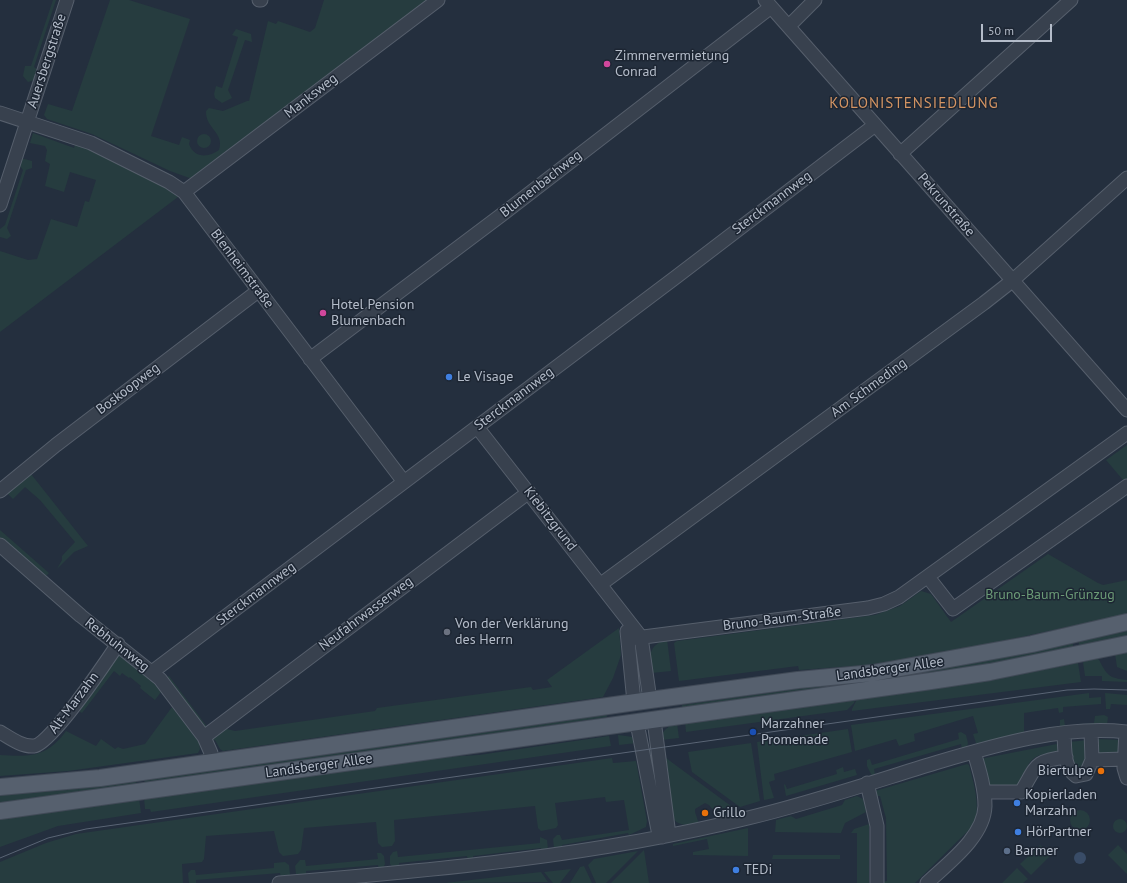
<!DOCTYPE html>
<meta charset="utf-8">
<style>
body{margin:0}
#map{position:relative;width:1127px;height:883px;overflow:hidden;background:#242f3e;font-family:"PT Sans",sans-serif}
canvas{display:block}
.scale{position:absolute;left:981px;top:24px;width:71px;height:18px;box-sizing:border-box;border:2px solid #b4bcc9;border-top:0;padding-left:5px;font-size:12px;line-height:14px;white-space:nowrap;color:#b4bcc9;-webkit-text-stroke:3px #1d2633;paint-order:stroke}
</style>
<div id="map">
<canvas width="1127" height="883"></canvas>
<div class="scale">50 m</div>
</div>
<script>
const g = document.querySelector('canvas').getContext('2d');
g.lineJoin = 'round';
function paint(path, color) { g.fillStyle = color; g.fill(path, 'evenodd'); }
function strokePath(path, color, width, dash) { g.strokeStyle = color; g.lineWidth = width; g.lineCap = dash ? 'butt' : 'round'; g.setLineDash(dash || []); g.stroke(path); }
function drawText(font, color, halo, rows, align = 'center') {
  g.font = font + ' "PT Sans",sans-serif'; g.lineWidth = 3; g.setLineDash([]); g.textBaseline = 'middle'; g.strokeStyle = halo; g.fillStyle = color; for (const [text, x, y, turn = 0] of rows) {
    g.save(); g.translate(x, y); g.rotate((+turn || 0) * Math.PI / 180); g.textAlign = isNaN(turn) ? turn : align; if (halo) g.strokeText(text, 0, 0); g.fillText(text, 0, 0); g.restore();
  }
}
const green = new Path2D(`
 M53 0H56L34 67 39 71 35 80 28 82 23 76 25 66H31Z
 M110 0H129L190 19 151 136 179 145 182 137 190 140 189 144C194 158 208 158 219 150 225 133 205 128 206 111L209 108 223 111 247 101H249L268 21 276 24 278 21 310 32 315 28 324 0H429L195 180 170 171 92 134 47 119 44 115 48 104 72 111Z
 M236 29 251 34 252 42 245 40 228 90 232 98 222 103 215 98 214 94 216 86 222 88 238 37 232 35Z
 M33 133 74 148 76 142 170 189 178 197 0 332V251L28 260 37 259 51 219 77 227 85 201 89 202 96 180 70 172 64 192 45 186 50 164 45 161 47 150 45 146 30 143Z
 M197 141a7 7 0 1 1 14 0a7 7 0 1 1-14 0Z
 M21 158 32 161V168L26 170 7 228 11 236 7 239 0 237V229L5 225 23 170 19 165Z
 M1127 445V481L1123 480 1106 460Z
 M31 474 88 546 74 552 57 569 62 560V556L75 542 40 500 25 487 13 499 7 493Z
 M0 530 49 573 46 576 0 537Z
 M1048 554 1098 583 1103 585 1127 580V614L998 642 932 655 867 665 799 670 798 666 679 681 674 643 677 641 875 615 900 606 921 591 931 594 951 622Z
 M619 628 621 655 613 678 603 697 223 751 220 749 215 740 212 741 210 738 219 727 235 731 375 711 377 708 531 687 533 690 552 687 547 680Z
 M1127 628V637L1080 649 1078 638Z
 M667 639 671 671 651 673C650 656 647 646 667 639Z
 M1072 639 1074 651 682 710V705L917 672Z
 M1127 652V671L1117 667 1115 654Z
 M117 654 153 682 161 692 155 700 140 688 141 686 130 677 129 678 122 673 120 676 114 671 82 713 79 711Z
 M1098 658C1107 675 1108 678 1127 680V682L1102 681V676H1085L1083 662Z
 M1078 663 1081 682 852 711V709L858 697 997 679Z
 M169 676 208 728 204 729 166 678Z
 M1089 693V698L1101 697V704L1063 707V712L1059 713 1058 708 1024 713V735L978 744 976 743 973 734 978 733 973 716 914 734 915 741 899 746 896 739 855 751 851 725Z
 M1105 693 1127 695V705L1111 704 1110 709H1106Z
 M856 697 854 703 847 710 686 732 685 721Z
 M172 707 199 742 200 749 198 753 68 771 0 776V755C31 757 47 757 66 731L96 746 101 739 115 749 118 747 123 749 145 744Z
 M606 712 607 717 145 786 144 777Z
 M1104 715 1108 717 1107 725 1032 734V731L1060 726V720L1064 719 1065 726 1094 723 1095 716Z
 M677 723 679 738 661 740C661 730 669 726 677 723Z
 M848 729 852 752 774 774 775 780 769 782 774 798 764 800 757 742Z
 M961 732 966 735 968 743 967 747 962 749 961 744 874 769 875 775 872 776 867 766V760L870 759 872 765 959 739 958 733Z
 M618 735 633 737 637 743 619 745Z
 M609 736 611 746 151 812 150 809H145L144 798 445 757 479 755Z
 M1096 739 1123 740V754H1096Z
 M1089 740 1087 764 1080 771 1073 768 1068 742Z
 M751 743 760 801 740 807 692 772 688 752Z
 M1062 743 1061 753C1035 752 1027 758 1022 784L1016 788H989L980 759Z
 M612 758 613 763 636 761 647 821 646 827 629 835 628 833 562 845V850L554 848 553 839 557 835H560L562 840 629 830 624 800 606 802 605 797 555 803 558 825 556 828 541 831 538 828 535 806 394 820 395 841 392 846 382 847 378 843 376 822 304 828 301 850 298 854 283 856 279 852 274 831 206 836 204 859 202 862 182 864 183 883H0V862L46 843 76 834Z
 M666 758 731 806 714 811 709 805 705 803 695 809V812L699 824C689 826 680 826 673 819L663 759Z
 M967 764 969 765C974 784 980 804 975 824L915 883H882V882L887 881 886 818 880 796H876L875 791Z
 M843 767 844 772 855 769 857 775 786 796 784 785 785 784 787 789 837 774 836 770Z
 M136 778 137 787 0 806V793Z
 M857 796 863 799 866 812 845 823 841 833 775 832 776 820 791 816 796 819 842 805 845 800Z
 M139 798 141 813 58 826 0 847V817Z
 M1070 820a10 10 0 1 1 20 0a10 10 0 1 1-20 0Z
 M1113 826a7 7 0 1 1 14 0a7 7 0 1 1-14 0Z
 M869 824V883H857V833H851L854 829Z
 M748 828V856L693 855V852L709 849 707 839 673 846V844Z
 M540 837 547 840 548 849 542 853 541 848 473 856V862H468L467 856 399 863V869H394L390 864V856L393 852 397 851 398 857 540 843Z
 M1040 845 1051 855 1031 875 1020 864Z
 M1118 845 1127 854V874L1108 855Z
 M644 850 649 883H611Z
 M638 851 606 883H596L588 865 594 859Z
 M377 853H381L384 856 385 864 382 870H379L378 865 306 871V876L299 877 296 874 295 866 300 860H305L306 866 378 859Z
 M773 855H840V859H772Z
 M285 862 289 865 290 875 286 878H281L280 873 196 880V883H189L188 873 191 870H195L196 875 274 868V863Z
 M584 866 592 883H570L580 867Z
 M1017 868 1028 879 1023 883H1002Z
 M571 869 560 883H553L544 872Z
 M541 872 548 882 445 883Z`);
const water = new Path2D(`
 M1074 858a6 6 0 1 1 12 0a6 6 0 1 1-12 0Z`);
const minor = new Path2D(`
 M259 0H261
 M765 0 1127 410
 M789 26 815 0
 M0 113 91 143 169 182 184 192 404 482
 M900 154 1071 0
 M184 192 438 0
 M0 205 67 0
 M310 359 504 213 771 7
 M477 427 641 637 650 700
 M0 491 56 445 258 291
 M0 545 81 616 160 679 204 737 211 753 212 762
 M928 577 953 609 1127 486
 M601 584 984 303 1012 281 1127 178
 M627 631 634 702
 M628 639 868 608 884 604 899 597 1127 433
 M152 672 676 277 875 125
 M654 720 669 835
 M637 723 658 830 662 837
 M1091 731 1092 760 1125 759
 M0 732C10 738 22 747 34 746 50 745 106 662 118 644
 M1126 732 1124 768 1127 778
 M1064 734C1065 748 1063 767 1076 776L1086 774 1092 760
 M204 737 529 492
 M867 783 877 826V883
 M984 792H1021C1037 766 1033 761 1066 757
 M279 883C437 870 594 856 748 818 811 803 873 782 935 763 996 745 1063 725 1127 732
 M927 883C948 863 984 837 985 806 985 788 979 769 974 752`);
const major = new Path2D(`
 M0 787 100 778 650 700 798 680 873 673 1032 644 1127 622
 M0 811 931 681 990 672 1127 644`);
const tram = new Path2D(`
 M0 858 48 838 86 829 1067 690 1094 689 1127 690`);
const markers = [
 [607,64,4,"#d1479c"],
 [323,313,4,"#d1479c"],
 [449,377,4,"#3f7fe0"],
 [447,632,4,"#6b7280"],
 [753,732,4,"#1a4fb4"],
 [1101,771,4,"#e8710a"],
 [1017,803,4,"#3f7fe0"],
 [705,813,4,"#e8710a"],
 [1018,832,4,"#3f7fe0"],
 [1007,851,4,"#5c6f8a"],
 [736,870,4,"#3f7fe0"]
];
const poiNames = [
 ["Zimmervermietung",615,56],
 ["Conrad",615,72],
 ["Hotel Pension",331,305],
 ["Blumenbach",331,321],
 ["Le Visage",457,377],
 ["Von der Verklärung",455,624],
 ["des Herrn",455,640],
 ["Marzahner",761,724],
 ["Promenade",761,740],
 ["Biertulpe",1093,771,"right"],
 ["Kopierladen",1025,795],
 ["Marzahn",1025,811],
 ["Grillo",713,813],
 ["HörPartner",1026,832],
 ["Barmer",1015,851],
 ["TEDi",744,870]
];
const streetNames = [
 ["Auersbergstraße",47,61,-72],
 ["Manksweg",311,96,-38],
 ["Blumenbachweg",541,184,-38],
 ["Sterckmannweg",772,203,-37],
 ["Pekrunstraße",946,205,49],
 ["Blenheimstraße",242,269,53],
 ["Am Schmeding",869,388,-36],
 ["Boskoopweg",128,389,-37],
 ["Sterckmannweg",514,399,-37],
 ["Kiebitzgrund",550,519,52],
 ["Sterckmannweg",256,594,-37],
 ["Neufahrwasserweg",366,614,-37],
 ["Bruno-Baum-Straße",782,619,-7],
 ["Rebhuhnweg",117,645,38],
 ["Landsberger Allee",890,669,-8],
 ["Alt-Marzahn",74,703,-53],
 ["Landsberger Allee",319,766,-8]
];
const parkNames = [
 ["Bruno-Baum-Grünzug",1050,595]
];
const neighbourhoodNames = [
 ["KOLONISTENSIEDLUNG",914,104]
];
paint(green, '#263c3f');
paint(water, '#394c67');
strokePath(minor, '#565f6c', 15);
strokePath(major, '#414a57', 18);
strokePath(minor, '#38414e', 13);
strokePath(major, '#56606e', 16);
strokePath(tram, '#5a6575', 1);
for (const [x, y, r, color] of markers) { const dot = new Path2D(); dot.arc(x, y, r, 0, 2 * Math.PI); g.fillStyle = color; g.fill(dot); strokePath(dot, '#1d2633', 1.5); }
drawText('14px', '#b4bcc9', '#1d2633', poiNames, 'left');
drawText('14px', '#b4bcc9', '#1d2633', streetNames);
drawText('14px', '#6b9a76', '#1d2633', parkNames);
g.letterSpacing = '1px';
drawText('15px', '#d59563', '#1d2633', neighbourhoodNames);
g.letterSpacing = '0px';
</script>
